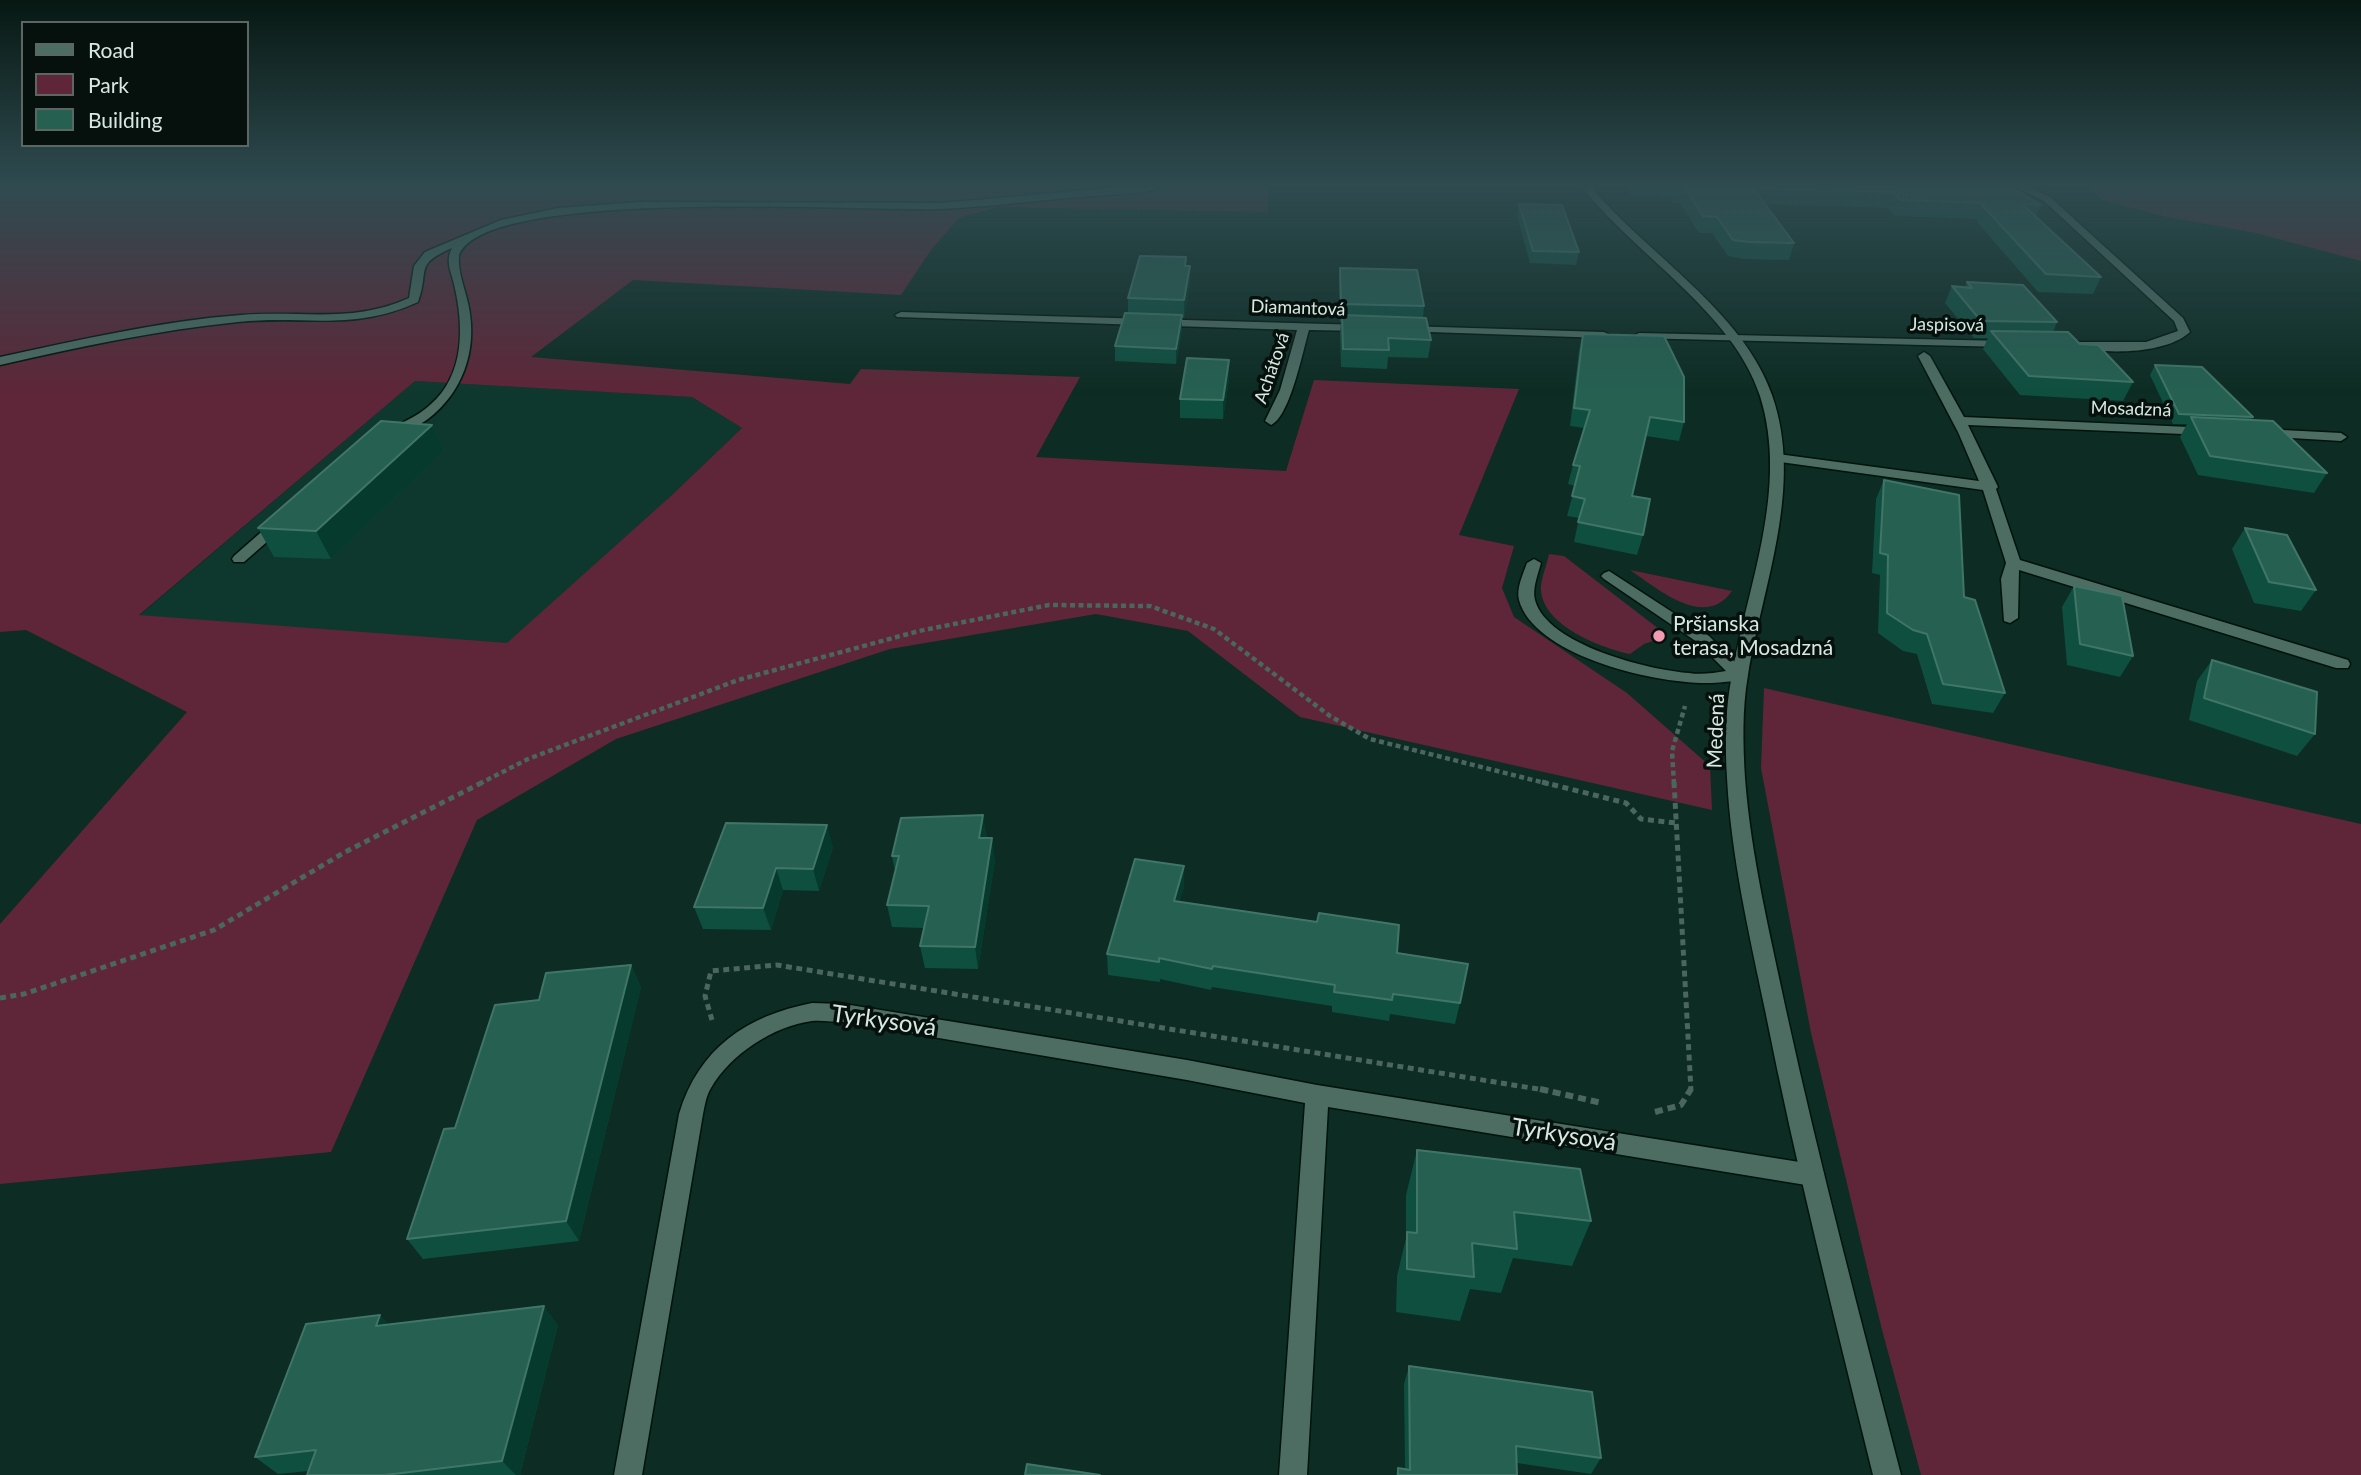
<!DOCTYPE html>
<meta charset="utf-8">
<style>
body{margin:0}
#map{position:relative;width:2361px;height:1475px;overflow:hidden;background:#0d2c23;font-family:Lato,sans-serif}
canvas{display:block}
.legend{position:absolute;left:21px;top:21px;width:228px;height:126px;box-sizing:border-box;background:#06110d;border:2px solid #5a6762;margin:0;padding:9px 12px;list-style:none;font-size:21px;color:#d7e8e1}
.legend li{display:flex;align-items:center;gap:14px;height:35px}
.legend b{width:35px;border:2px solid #5a6762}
</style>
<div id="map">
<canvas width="2361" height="1475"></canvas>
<ul class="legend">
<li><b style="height:9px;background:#4d6c62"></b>Road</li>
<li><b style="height:19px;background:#5e2638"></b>Park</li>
<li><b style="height:19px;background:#256051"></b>Building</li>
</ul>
</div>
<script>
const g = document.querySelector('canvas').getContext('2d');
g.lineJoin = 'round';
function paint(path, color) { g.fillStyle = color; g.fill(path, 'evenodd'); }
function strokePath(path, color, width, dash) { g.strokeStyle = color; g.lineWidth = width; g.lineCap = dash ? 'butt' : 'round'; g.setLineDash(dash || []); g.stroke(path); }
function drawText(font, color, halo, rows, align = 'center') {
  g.font = font + ' Lato,sans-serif'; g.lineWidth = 7; g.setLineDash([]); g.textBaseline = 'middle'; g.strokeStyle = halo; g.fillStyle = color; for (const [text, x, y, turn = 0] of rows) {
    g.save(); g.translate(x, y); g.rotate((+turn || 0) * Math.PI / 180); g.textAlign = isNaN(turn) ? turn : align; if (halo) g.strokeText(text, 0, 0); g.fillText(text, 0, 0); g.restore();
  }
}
const built = new Path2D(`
 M415 381 692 397 742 428 672 495 507 644 139 616Z`);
const green = new Path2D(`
 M0 187H1269L1267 212 998 207 959 218 931 250 901 295 633 280 531 357 850 384 861 369 1080 377 1036 457 1286 471 1314 380 1519 389 1459 535 1514 546 1502 588 1514 617 1627 693 1710 766 1712 810 1300 717 1188 631 1096 614 890 649 616 739 477 820 331 1152 0 1184V924L187 712 26 630 0 632ZM415 381 692 397 742 428 672 495 507 643 139 615Z
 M2087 187H2361V261L2256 233 2167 217 2102 200Z
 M1549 554 1564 556 1659 629 1656 640 1644 644 1630 654C1601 648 1544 626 1541 591 1540 580 1547 565 1549 554Z
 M1630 570 1732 591C1705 630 1658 589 1630 570Z
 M1764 688 2361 824V1475H1921L1881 1326 1811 1033 1761 768Z`);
const pathFar2 = new Path2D(`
 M479 784 528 759 738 680 919 631 1049 605 1150 606 1214 629 1330 716 1370 739 1549 784
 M1674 784 1672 751 1685 706`);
const pathFar1 = new Path2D(`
 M1542 782 1626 803 1641 819 1676 823
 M1674 782 1691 1091
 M0 998 24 994 214 930 345 852 483 782
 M712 1020 705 996 711 971 777 965 1550 1091`);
const path = new Path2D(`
 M1540 1089 1602 1103
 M1655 1112 1681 1105 1691 1089`);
const lane = new Path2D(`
 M1122 187H1161C1148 195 1096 195 1078 197 1032 201 986 207 940 209 865 212 487 186 459 255 457 274 468 295 470 314 478 372 445 422 388 439L383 438V432C399 424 417 417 430 405 465 375 464 326 454 284 451 271 445 261 452 248 413 265 430 270 418 302 353 332 304 315 238 322 158 330 79 347 0 365V357C80 340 160 321 241 315 301 310 352 324 409 298L414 266 425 252 501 220 558 208 640 202 941 203Z
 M280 519 287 523 285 526 244 562H234L232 559 234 556 275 520Z
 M1534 559 1541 563C1538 574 1532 589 1535 600 1547 645 1649 670 1689 673 1701 675 1714 673 1726 671L1697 642 1604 579 1601 576 1604 573 1609 571 1709 636 1748 675C1742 682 1733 681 1724 682 1672 689 1535 659 1519 600 1516 589 1523 574 1527 563Z`);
const street = new Path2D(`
 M2016 187H2028L2050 197 2183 318 2190 332C2165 355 2104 354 2073 347L2071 345 2077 342H2146L2178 331 2174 321 2044 201Z
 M901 312 1363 325 1369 328 1363 331 1309 330C1303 350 1290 417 1271 425L1265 421 1280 390 1297 330 897 317 895 315Z
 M1405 326 1604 332 1610 335 1604 338 1401 331V327Z
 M1639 333 2007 341 2013 344 2007 347 1635 338 1633 336Z
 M1924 352 1930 356 1964 417 2212 428 2213 431 2207 435 1968 425 1998 487 1996 489 2020 560 2348 660 2350 664 2348 668H2336L2019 570 2018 618 2010 623 2004 621 2001 579 2006 563 1983 490 1773 461V455L1778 454 1979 481 1958 432 1918 356Z
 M2263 429 2341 433 2347 437 2341 441 2258 436 2257 433Z
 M812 1003 844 1004 1187 1060 1317 1085 1812 1164 1821 1167 1824 1175 1821 1183 1812 1186 1328 1107 1307 1475H1279L1305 1103 1187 1080 844 1022C833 1022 822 1020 812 1021 773 1026 730 1055 711 1088 706 1096 705 1105 703 1114L642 1475H614L679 1114C699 1048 746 1016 812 1003Z`);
const secondary = new Path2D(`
 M1582 187H1591C1647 254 1743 311 1772 395 1804 486 1763 584 1748 675 1742 709 1743 744 1745 778 1751 857 1770 934 1786 1010 1820 1166 1861 1321 1901 1475H1873C1835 1320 1796 1166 1765 1010 1749 933 1731 856 1727 778 1725 744 1725 709 1732 675 1748 584 1789 488 1760 396 1733 312 1635 255 1582 187Z`);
const wall = new Path2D(`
 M1628 187H2011L2041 205 2036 217 2101 277 2093 294 2038 292 1976 221 1977 219 1894 216 1888 208 1766 204 1794 243 1789 260 1744 259 1728 256 1712 233H1699L1680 203H1673L1670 198 1632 196Z
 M1519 204 1579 252 1576 265 1530 263 1517 216Z
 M1186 266 1190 284 1184 318 1182 317V329L1176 364 1115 361V346L1128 313V298Z
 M1340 268 1424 306 1423 318 1431 340 1428 358 1388 357 1387 369 1341 367 1340 333 1341 322H1340L1339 285Z
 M1967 282 2057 322 2053 332 2080 344 2133 382 2123 401 2020 395 1983 349 1988 338H1974L1945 303 1952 286 1965 287Z
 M1583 334 1684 422 1679 441 1646 436 1632 496 1643 535 1637 555 1574 542 1579 518 1567 516 1575 486 1568 484 1573 465 1584 428 1570 426 1579 351Z
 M2155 365 2253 417 2252 420 2327 473 2314 493 2198 475 2180 437 2187 424H2173L2150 375Z
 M1229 379 1223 419 1180 418V399Z
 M432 425 444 451 331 559 274 557 258 528Z
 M1884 480 1964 597 2005 693 1993 713 1932 704 1917 654 1903 651 1878 633 1880 575 1872 573 1876 499Z
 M2245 528 2316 590 2301 611 2254 603 2232 549Z
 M2074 586 2133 656 2120 677 2067 665 2062 607Z
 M2212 660 2315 734 2297 756 2189 720 2197 681Z
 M726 823 833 847 819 891 783 890 771 930 703 929 694 907Z
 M987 837 995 860 978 969 925 968 920 946 924 928 892 927 887 905 895 871 892 856Z
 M1184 887 1179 902 1397 953 1460 1003 1455 1024 1390 1014 1389 1021 1332 1012V1006L1212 987 1211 990 1160 979V982L1108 975 1107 954Z
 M631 965 641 987 579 1241 423 1259 407 1239 455 1128 539 1000Z
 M1417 1150 1591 1221 1572 1266 1513 1258 1501 1293 1470 1289 1460 1321 1396 1312 1397 1276 1406 1238V1195Z
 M389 1324 558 1325 520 1475H307L309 1471 278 1474 255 1457Z
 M1409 1366 1601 1458 1591 1474 1517 1463V1475H1396L1398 1468 1405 1469 1404 1384Z`);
const shadedWall = new Path2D(`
 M1190 266V284L1184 318V300Z
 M1182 315V329L1176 364V349Z
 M1229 360V379L1223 419V400Z
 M432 425 444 451 331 559 316 531Z
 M983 815 987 837 982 860 979 838Z
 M827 825 833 847 819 891 813 869Z
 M992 838 995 860 978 969 975 947Z
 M1184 866V887L1174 922V901Z
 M776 868 783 890 771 930 763 908Z
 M631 965 641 987 579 1241 566 1221Z
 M544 1306 558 1325 520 1475H516L502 1461Z
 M380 1315 398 1334 376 1326Z`);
const building = new Path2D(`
 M1682 187H2011L2041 205 2022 204 2101 277 2046 274 1982 205 1985 203 1900 200 1893 192 1753 188 1794 243 1749 242 1733 240 1717 217 1703 216 1684 187Z
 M1519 204 1562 205 1579 252 1533 251Z
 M1140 256 1186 257 1185 266H1190L1184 300 1128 298Z
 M1340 268 1417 270 1424 306 1341 304Z
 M1967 282 2023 285 2057 322 1981 321 1952 286 1972 288Z
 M1125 313 1182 315 1176 349 1115 346Z
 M1342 315 1426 318 1431 340 1388 338 1389 350 1343 349Z
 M1991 331 2068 332 2080 344 2098 345 2133 382 2029 376Z
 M1583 334 1664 336 1684 377V422L1650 417 1632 496 1650 499 1643 535 1578 522 1585 499 1572 496 1580 466 1573 465 1590 410 1574 408Z
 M1187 358 1229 360 1223 400 1180 399Z
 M2155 365 2202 367 2253 417 2179 414Z
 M2191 417 2273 421 2327 473 2210 456Z
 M381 421 432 425 316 531 258 528Z
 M1884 480 1959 495 1964 597 1975 600 2005 693 1943 684 1927 634 1913 630 1887 613 1888 555 1880 553Z
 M2245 528 2287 535 2316 590 2269 582Z
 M2074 586 2122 596 2133 656 2080 644Z
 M2212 660 2317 692 2315 734 2204 698Z
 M983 815 979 838H992L975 947 920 946 929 906 887 905 899 856H892L901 818Z
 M726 823 827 825 813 869 776 868 763 908 694 907Z
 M1135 859 1184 866 1174 901 1317 922 1319 913 1399 925 1397 953 1468 964 1460 1003 1393 994 1392 1000 1334 992 1335 985 1213 966 1212 969 1159 958V962L1107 954Z
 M631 965 566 1221 407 1239 444 1129 455 1128 495 1005 539 1000 546 973Z
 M1417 1150 1580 1169 1591 1221 1514 1212 1517 1249 1472 1243 1474 1277 1407 1269V1232L1417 1233Z
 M544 1306 502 1461 385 1475H307L316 1450 255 1457 306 1324 380 1315 376 1326Z
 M1409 1366 1592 1392 1601 1458 1516 1446 1517 1475H1398V1468L1410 1470Z
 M1027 1464 1100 1475H1025Z`);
const markers = [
 [1659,636,7,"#f19ab1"]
];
const farStreetnames = [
 ["Diamantová",1298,308,2],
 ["Jaspisová",1947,325,1],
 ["Achátová",1272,368,-71],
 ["Mosadzná",2131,409,2]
];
const poiNames = [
 ["Pršianska",1673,624],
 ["terasa, Mosadzná",1673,648]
];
const streetNames = [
 ["Medená",1716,731,-88]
];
const nearStreetnames = [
 ["Tyrkysová",884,1021,8],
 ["Tyrkysová",1564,1135,9]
];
paint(built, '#0e382d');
paint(green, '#5e2638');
strokePath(lane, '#00140c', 3);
strokePath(street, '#00140c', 3);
strokePath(secondary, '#00140c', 3);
strokePath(pathFar2, '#4b665e', 4.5, [5, 3.5]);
strokePath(pathFar1, '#4b665e', 5, [6, 4.5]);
strokePath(path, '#4b665e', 6, [8, 5]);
paint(lane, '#4d6c62');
paint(street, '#4d6c62');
paint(secondary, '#4d6c62');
paint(wall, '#0f4f40');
paint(shadedWall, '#053a2d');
paint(building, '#256051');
strokePath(building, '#407568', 2);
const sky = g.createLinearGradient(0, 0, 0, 394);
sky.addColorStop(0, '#071813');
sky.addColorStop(0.47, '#2f4b50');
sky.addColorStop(1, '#2f4b5000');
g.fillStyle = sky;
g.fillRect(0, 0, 2361, 394);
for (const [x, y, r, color] of markers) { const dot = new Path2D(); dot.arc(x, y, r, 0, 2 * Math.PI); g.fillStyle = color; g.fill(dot); strokePath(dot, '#06110d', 2.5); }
drawText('18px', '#d7e8e1', '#06110d', farStreetnames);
drawText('21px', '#d7e8e1', '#06110d', poiNames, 'left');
drawText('21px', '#d7e8e1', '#06110d', streetNames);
drawText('24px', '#d7e8e1', '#06110d', nearStreetnames);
</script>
